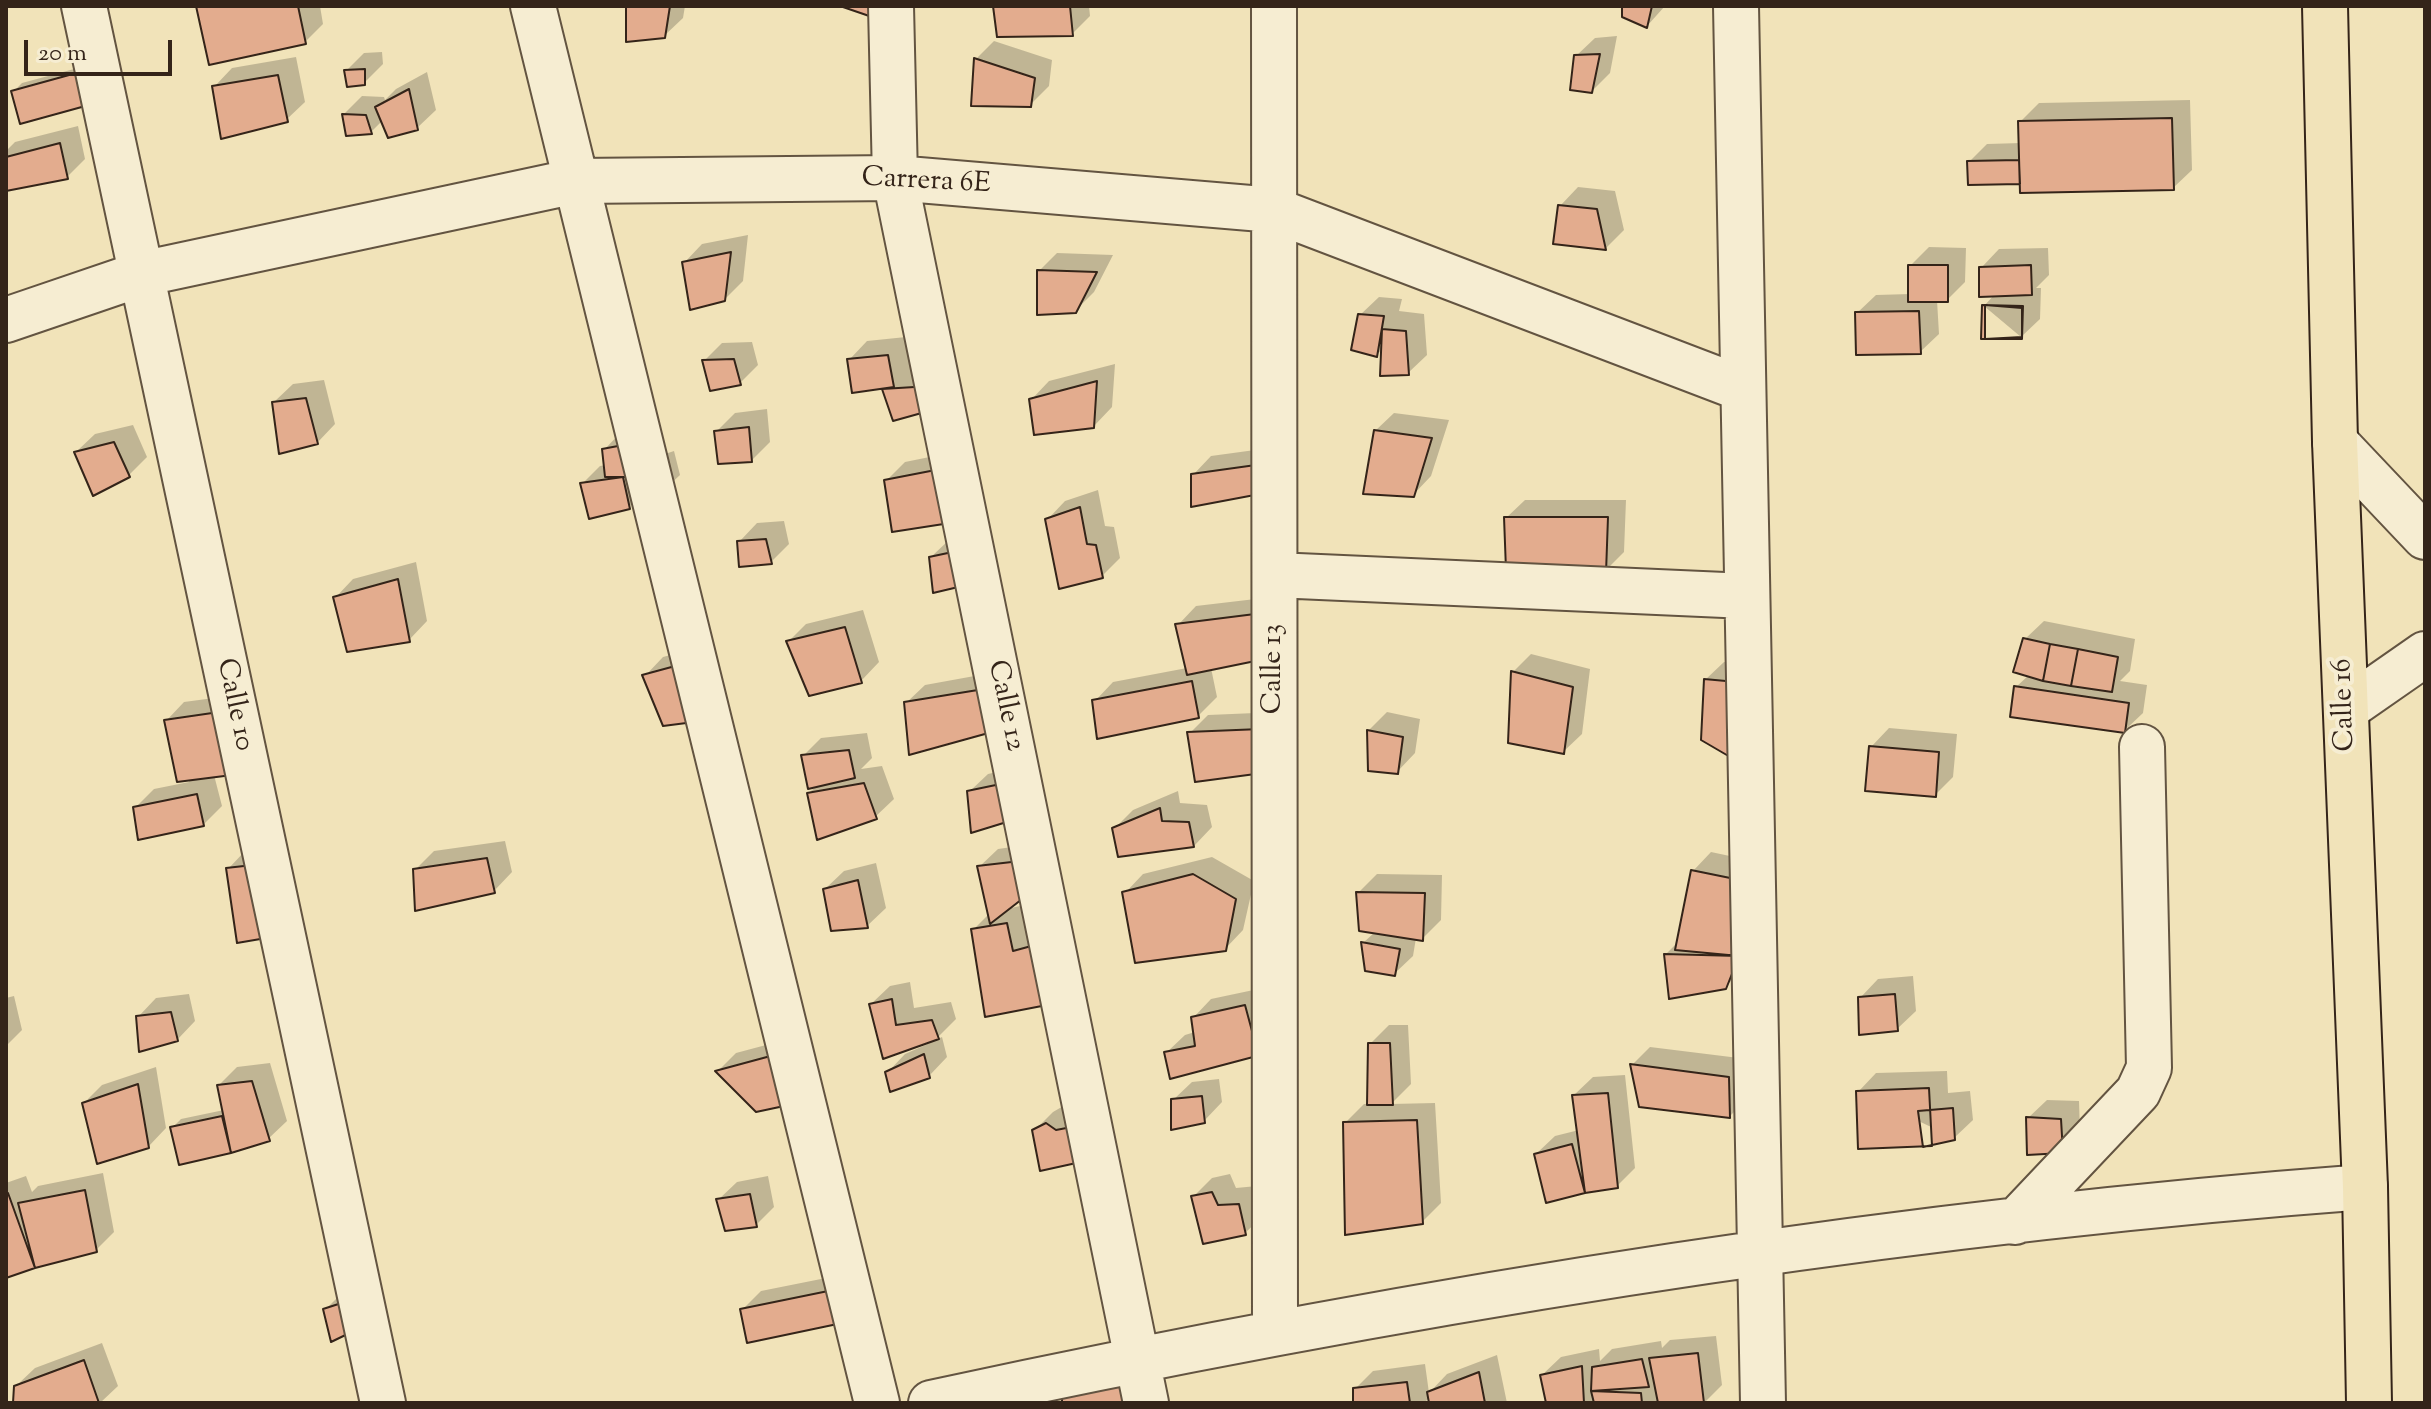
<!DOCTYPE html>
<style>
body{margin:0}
#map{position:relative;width:2431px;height:1409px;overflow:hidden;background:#f1e3b9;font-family:"Sorts Mill Goudy",serif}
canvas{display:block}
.frame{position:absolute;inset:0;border:8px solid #342419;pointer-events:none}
.scale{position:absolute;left:24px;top:40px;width:148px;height:36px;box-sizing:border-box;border:4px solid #342419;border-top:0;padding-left:10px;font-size:24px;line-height:28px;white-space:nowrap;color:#342419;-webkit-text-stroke:6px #f6edd2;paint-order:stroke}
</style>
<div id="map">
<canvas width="2431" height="1409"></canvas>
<div class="frame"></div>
<div class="scale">20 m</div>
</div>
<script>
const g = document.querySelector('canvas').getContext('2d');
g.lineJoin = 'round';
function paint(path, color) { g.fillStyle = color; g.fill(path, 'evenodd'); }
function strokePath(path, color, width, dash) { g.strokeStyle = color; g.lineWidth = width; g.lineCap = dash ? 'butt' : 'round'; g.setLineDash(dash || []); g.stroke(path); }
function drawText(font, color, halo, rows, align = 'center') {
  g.font = font + ' "Sorts Mill Goudy",serif'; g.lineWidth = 8; g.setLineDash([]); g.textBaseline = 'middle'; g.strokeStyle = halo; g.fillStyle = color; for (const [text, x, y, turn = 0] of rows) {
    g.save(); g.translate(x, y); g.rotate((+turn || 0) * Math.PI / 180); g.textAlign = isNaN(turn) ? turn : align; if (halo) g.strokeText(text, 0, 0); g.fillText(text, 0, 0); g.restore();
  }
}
const shadow = new Path2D(`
 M198 6H320L323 24 305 42Z
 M628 6H685L683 18 664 36Z
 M995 6H1089L1090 16 1072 34Z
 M1624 6H1665L1647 26Z
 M1617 36 1610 73 1592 91 1576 56 1595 38Z
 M994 41 1052 60 1049 86 1030 105 976 59Z
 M382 52 383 64 364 83 346 71 364 53Z
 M296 57 305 102 286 120 214 87 232 68Z
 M89 65 97 94 13 92 22 83Z
 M427 72 436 110 417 128 383 120 371 132 344 114 362 96 384 97 385 100 396 89Z
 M2190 100 2192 170 2173 188 2022 182 1969 162 1987 144 2021 143 2020 122 2039 103Z
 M78 126 85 159 67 177 6 189V151L15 142Z
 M1578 187 1615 191 1624 230 1606 248 1555 243 1560 206Z
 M748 235 743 281 724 300 684 263 702 244Z
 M1929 247 1966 248 1965 282 1947 300H1937L1939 334 1920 352 1857 313 1876 295 1910 294V266Z
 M2048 248 2049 275 2036 288H2041L2040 319 2021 337 1984 306 1995 294 1981 268 1999 249Z
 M1057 253 1113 255 1094 292 1075 311 1039 271Z
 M1379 297 1402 299 1399 311 1424 314 1427 355 1408 373 1383 348 1377 355 1360 315Z
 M906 337 949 368 894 418 884 386 849 360 867 341Z
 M752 342 758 365 740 383 704 361 722 343Z
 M1115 364 1112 407 1094 426 1031 400 1049 381Z
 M324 380 335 424 317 443 274 402 293 384Z
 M767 409 770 442 752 460 716 432 735 413Z
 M1394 413 1449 420 1431 476 1413 495 1375 431Z
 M133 425 147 457 129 475 76 452 95 434Z
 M622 431 659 456 674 451 680 475 661 493 636 499 629 507 582 484 600 466 606 465 604 450Z
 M1277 447V473L1193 475 1211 456Z
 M969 449 894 529 886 481 905 462Z
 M1098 490 1105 526 1114 527 1120 558 1102 576 1047 520 1065 501Z
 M1525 500H1626L1624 552 1605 571 1506 518Z
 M784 521 789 544 771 562 739 542 757 523Z
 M950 539 989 564 931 557Z
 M416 562 427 621 409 640 335 598 353 579Z
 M1281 596 1211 668 1217 697 1198 716 1095 701 1113 682 1187 668 1178 625 1196 606Z
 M863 610 879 662 861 681 788 642 806 624Z
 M2044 621 2135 639 2130 671 2120 681 2147 685 2143 713 2124 731 2016 687 2029 675 2025 639Z
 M708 645 719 700 645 676 663 657Z
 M1531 654 1590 669 1582 734 1563 752 1513 672Z
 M1724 662 1765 665 1736 758 1705 680Z
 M1002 671V727L906 703 925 685Z
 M244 694 214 775 222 806 203 825 135 808 154 789 189 782 166 721 184 702Z
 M1279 712 1281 752 1190 733 1208 715Z
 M1387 712 1420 719 1415 753 1397 772 1369 730Z
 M1889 728 1957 734 1953 777 1935 795 1871 747Z
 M867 733 872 758 861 769 882 766 894 799 875 817 809 793 817 785 803 756 821 738Z
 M1033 764 1022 816 969 792 988 774Z
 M1178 791 1180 803 1207 805 1212 827 1194 846 1114 829 1133 810Z
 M505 841 512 872 494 891 415 870 434 851Z
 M1047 842 1006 909 1025 905 1065 985 973 930 990 913 979 867 998 849Z
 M246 850 295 915 228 869Z
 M1711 852 1758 862 1744 968 1725 987 1666 954 1678 942 1693 871Z
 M1212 857 1254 881 1243 930 1225 949 1125 893 1143 874Z
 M876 863 886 908 867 926 825 889 844 871Z
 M1377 874 1442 875 1441 920 1422 939 1416 938 1413 956 1394 974 1363 943 1375 932 1358 893Z
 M1913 976 1916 1011 1897 1029 1860 998 1878 979Z
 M910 982 914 1008 951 1002 956 1019 934 1041 942 1037 947 1057 929 1076 887 1073 905 1054 930 1043 928 1040 885 1056 871 1004 890 986Z
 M1263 988 1289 1031 1166 1053 1185 1035 1195 1032 1193 1018 1211 999Z
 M189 994 195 1021 177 1040 138 1017 156 998Z
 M14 996 22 1030 6 1046V998Z
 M1389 1025H1408L1411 1084 1391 1104 1435 1103 1441 1203 1422 1222 1345 1123 1364 1104H1369L1370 1044Z
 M796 1037 820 1082 718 1071 736 1053Z
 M1650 1047 1747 1059 1748 1098 1730 1116 1632 1065Z
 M270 1063 287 1121 268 1139 230 1151 172 1128 181 1119 224 1110 219 1085 237 1067Z
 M156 1067 166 1128 148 1147 84 1103 102 1085Z
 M1947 1071 1948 1093 1970 1091 1973 1120 1954 1138 1858 1092 1876 1073Z
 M1625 1075 1635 1168 1617 1186 1584 1191 1536 1154 1555 1136 1579 1130 1574 1095 1593 1077Z
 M1219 1079 1222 1102 1204 1121 1173 1100 1192 1082Z
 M2047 1100 2079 1101 2080 1132 2062 1151 2028 1118Z
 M1065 1105 1108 1140 1035 1130 1053 1112Z
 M103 1173 114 1232 96 1250 35 1266 6 1276V1183L26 1176 32 1192 38 1186Z
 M1230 1174 1236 1188 1257 1186 1264 1215 1245 1233 1193 1197 1212 1178Z
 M768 1176 774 1207 756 1225 718 1200 737 1182Z
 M856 1272 864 1302 742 1310 761 1291Z
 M344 1291 378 1308 325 1310Z
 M1716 1336 1722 1385 1704 1403H1548L1542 1375 1561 1357 1599 1349 1600 1361 1612 1349 1661 1341 1662 1348 1670 1340Z
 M102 1343 118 1386 100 1403H15L16 1386 35 1368Z
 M1497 1355 1507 1403H1431L1430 1397 1424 1403H1355V1389L1373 1371 1425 1364 1429 1393 1447 1374Z`);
const building = new Path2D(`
 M196 6H298L306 44 209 65Z
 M626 6H670L665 38 626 42Z
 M840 6H880L878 19Z
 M993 6H1070L1073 36 997 37Z
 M1622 6H1652L1647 28 1622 17Z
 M1600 54 1592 93 1570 90 1574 55Z
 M974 58 1035 78 1031 107 971 106Z
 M365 69V85L347 87 344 70Z
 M80 72 89 105 20 124 11 91Z
 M278 75 288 122 221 139 212 86Z
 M409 89 418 130 388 138 375 107Z
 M342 114 366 115 372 134 346 136Z
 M2172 118 2174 190 2020 193 2018 121Z
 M60 143 68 179 6 191V157Z
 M2019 160 2020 184 1968 185 1967 161Z
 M1558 205 1597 209 1606 250 1553 244Z
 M731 252 725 301 690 310 682 262Z
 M1908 265H1948V302H1908Z
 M2031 265 2032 295 1979 297V267Z
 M1037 270 1097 272 1076 313 1037 315Z
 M1982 305 2023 306 2022 339H1981Z
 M1985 305 2022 308V337L1985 339Z
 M1919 311 1921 354 1856 355 1855 312Z
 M1358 314 1384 316 1377 357 1351 350Z
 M1382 329 1406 331 1409 375 1380 376Z
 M888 355 894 387 852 393 847 359Z
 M734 359 741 385 710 391 702 360Z
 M1097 381 1094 428 1034 435 1029 399Z
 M931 386 936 409 893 421 882 389Z
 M306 398 318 444 279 454 272 402Z
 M749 427 752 462 718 464 714 431Z
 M1374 430 1432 438 1414 497 1363 494Z
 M114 442 130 477 93 496 74 452Z
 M634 443 642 477H605L602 449Z
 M1263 464 1260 494 1191 507V474Z
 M951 467 963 521 892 532 884 480Z
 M623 477 630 509 589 519 580 483Z
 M1080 507 1087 544 1096 545 1103 578 1059 589 1045 519Z
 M1504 517H1608L1606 573 1506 570Z
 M766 539 772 564 739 567 737 541Z
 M962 550 971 584 933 593 929 557Z
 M398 579 410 642 347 652 333 597Z
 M1263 613 1270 658 1187 675 1175 624Z
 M845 627 862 683 809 696 786 641Z
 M2023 638 2050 644 2043 681 2013 672Z
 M2050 644 2078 649 2071 686 2043 681Z
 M2078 649 2118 657 2112 692 2071 686Z
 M690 662 702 721 663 726 642 675Z
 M1511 671 1573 687 1564 754 1508 743Z
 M1704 679 1748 683 1737 761 1701 740Z
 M1192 681 1199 718 1097 739 1092 700Z
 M2014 686 2129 703 2125 733 2010 717Z
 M984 689 1003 729 909 755 904 702Z
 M226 711 240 774 177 782 164 720Z
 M1261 729 1263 773 1195 782 1187 732Z
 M1367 730 1403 737 1398 774 1368 771Z
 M1869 746 1939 752 1936 797 1865 791Z
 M849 750 855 778 808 789 801 755Z
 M1015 781 1023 817 971 833 967 791Z
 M864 783 877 819 817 840 807 793Z
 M197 794 204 826 138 840 133 807Z
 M1160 808 1162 821 1189 822 1194 847 1118 857 1112 828Z
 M487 858 495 893 415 911 413 869Z
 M1029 860 1035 889 990 924 977 866Z
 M262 864 278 936 237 943 226 868Z
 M1691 870 1740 880 1739 956 1675 950Z
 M1193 874 1236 899 1226 951 1135 963 1122 892Z
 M858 880 868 928 831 931 823 889Z
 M1356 892 1425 893 1423 941 1359 931Z
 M1007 923 1013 951 1035 945 1047 1005 985 1017 971 929Z
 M1361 942 1400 949 1395 976 1365 971Z
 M1664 954 1739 956 1726 989 1669 999Z
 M1895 994 1898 1031 1859 1035 1858 997Z
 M892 999 896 1025 932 1020 939 1039 883 1059 869 1004Z
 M1245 1005 1252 1031 1267 1030 1272 1052 1170 1079 1164 1052 1195 1046 1191 1017Z
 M171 1012 178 1041 139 1052 136 1016Z
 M1368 1043H1390L1393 1105H1367Z
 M778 1054 803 1102 756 1112 715 1071Z
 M924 1054 930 1078 890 1092 885 1072Z
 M1630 1064 1729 1077 1730 1118 1639 1107Z
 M252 1081 270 1141 231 1153 217 1085Z
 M138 1084 149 1148 97 1164 82 1103Z
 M1929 1088 1932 1146 1858 1149 1856 1091Z
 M1608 1093 1618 1188 1585 1193 1572 1095Z
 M1202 1096 1205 1123 1171 1130V1099Z
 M1953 1108 1955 1140 1923 1147 1918 1111Z
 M222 1116 231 1153 179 1165 170 1127Z
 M2026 1117 2061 1119 2063 1153 2027 1155Z
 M1417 1120 1423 1224 1345 1235 1343 1122Z
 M1046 1123 1056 1130 1082 1125 1090 1160 1040 1171 1032 1130Z
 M1572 1144 1585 1193 1546 1203 1534 1154Z
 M85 1190 97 1252 35 1268 18 1203Z
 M1212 1192 1218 1205 1239 1204 1246 1235 1203 1244 1191 1196Z
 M8 1193 35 1268 6 1278V1194Z
 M750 1194 757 1227 725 1231 716 1199Z
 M838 1289 847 1322 747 1343 740 1309Z
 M354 1299 360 1328 331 1342 323 1309Z
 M1698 1353 1704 1403H1658L1649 1358Z
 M1642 1359 1649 1387 1591 1391 1592 1367Z
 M84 1360 99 1403H13L14 1386Z
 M1582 1366 1584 1403H1546L1540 1375Z
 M1479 1372 1485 1403H1429L1427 1392Z
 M1126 1381V1403H1062V1392Z
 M1407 1382 1410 1403H1353V1388Z
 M1591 1391 1641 1393 1642 1403H1594Z`);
const minor = new Path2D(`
 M84 6 383 1403
 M533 6 877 1403
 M891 6 895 178 1146 1403
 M1274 6 1275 1332
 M1736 6 1763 1403
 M6 320 141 274 576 181 895 178 1274 210 1743 389
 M2335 442 2425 537
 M1275 575 1747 596
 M2346 709 2425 654
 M2015 1222 2138 1092 2149 1068 2142 747
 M931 1403C1403 1301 1883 1223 2365 1187`);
const trunk = new Path2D(`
 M2325 6 2335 442 2365 1187 2369 1403`);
const streetNames = [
 ["Carrera 6E",926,183,3],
 ["Calle 13",1275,669,-90],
 ["Calle 10",233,705,78],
 ["Calle 16",2346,705,-92],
 ["Calle 12",1004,706,78]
];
paint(shadow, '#0003');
paint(building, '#e3ac8e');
strokePath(building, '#342419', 2);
strokePath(minor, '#635441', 48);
strokePath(trunk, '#342419', 48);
strokePath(minor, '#f6edd2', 44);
strokePath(trunk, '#f1e3b9', 44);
drawText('28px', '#342419', '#f6edd2', streetNames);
</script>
